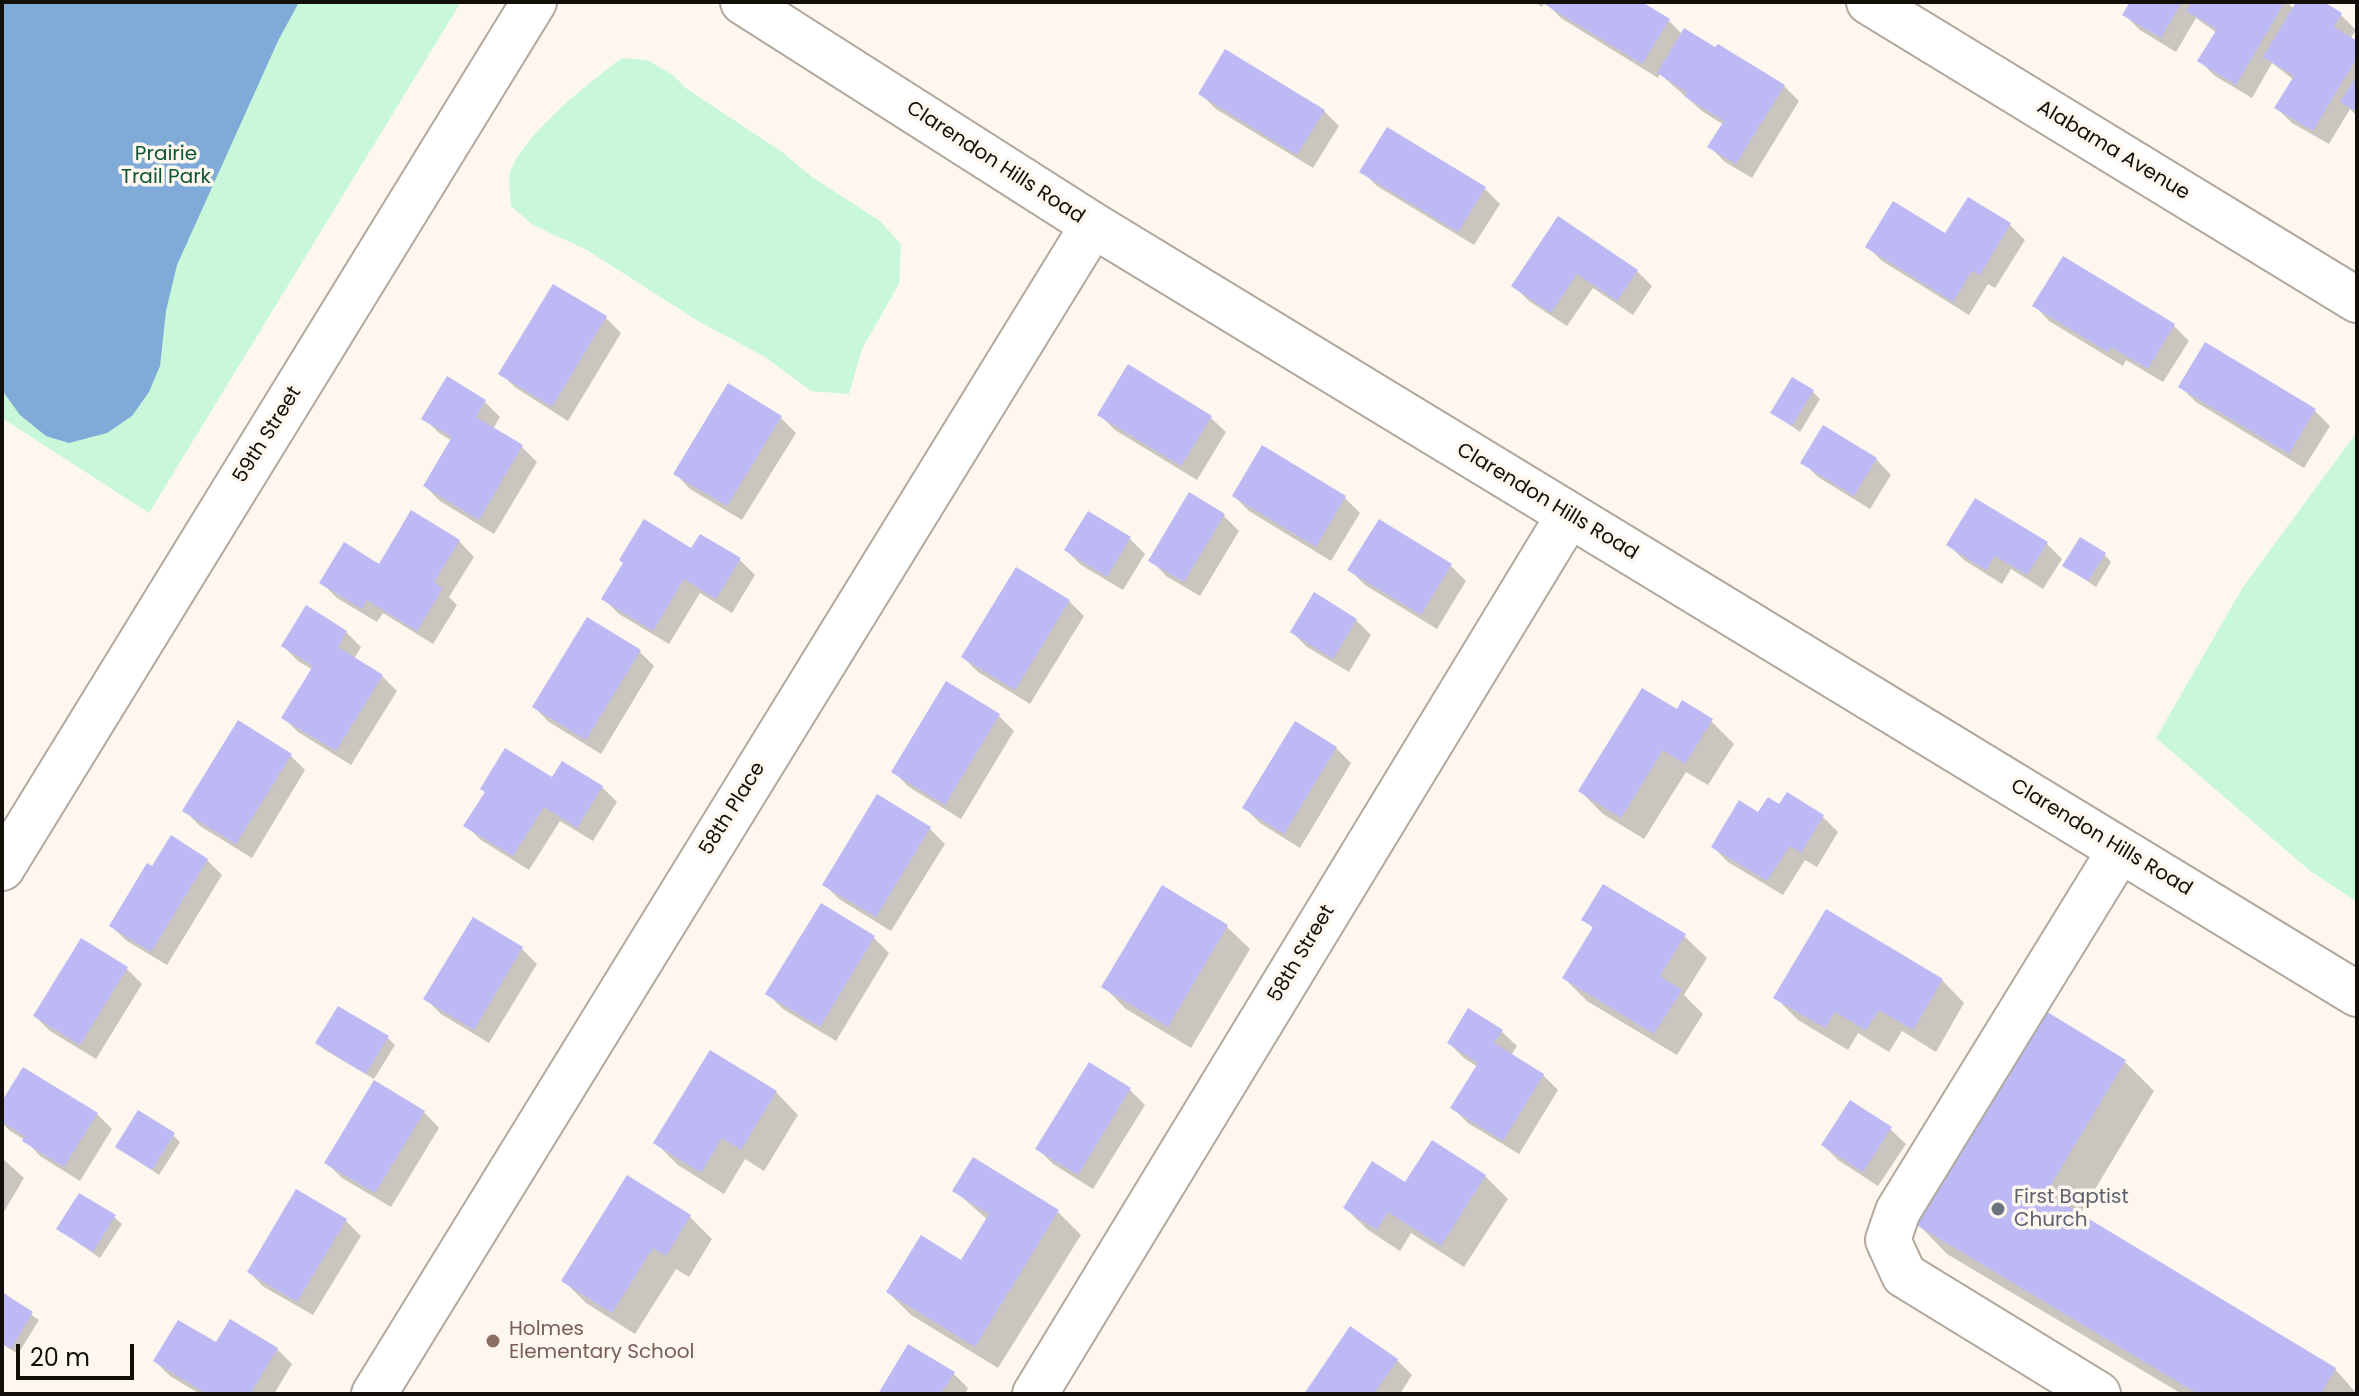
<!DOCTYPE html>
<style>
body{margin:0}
#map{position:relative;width:2359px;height:1396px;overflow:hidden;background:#fdf7ef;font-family:Poppins,sans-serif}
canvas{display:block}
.frame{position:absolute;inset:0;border:4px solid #120e0a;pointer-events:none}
.scale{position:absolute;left:16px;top:1344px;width:118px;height:36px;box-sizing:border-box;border:4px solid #120e0a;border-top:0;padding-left:10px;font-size:24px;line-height:28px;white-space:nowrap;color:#120e0a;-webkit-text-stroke:6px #fdf7ef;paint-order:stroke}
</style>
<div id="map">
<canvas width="2359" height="1396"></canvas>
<div class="frame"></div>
<div class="scale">20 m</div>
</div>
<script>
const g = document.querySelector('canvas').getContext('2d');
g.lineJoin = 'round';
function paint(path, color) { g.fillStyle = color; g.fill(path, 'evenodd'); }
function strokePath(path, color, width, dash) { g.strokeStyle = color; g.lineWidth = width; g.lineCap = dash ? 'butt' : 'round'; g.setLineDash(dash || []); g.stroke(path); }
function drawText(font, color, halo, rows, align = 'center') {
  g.font = font + ' Poppins,sans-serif'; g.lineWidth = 7; g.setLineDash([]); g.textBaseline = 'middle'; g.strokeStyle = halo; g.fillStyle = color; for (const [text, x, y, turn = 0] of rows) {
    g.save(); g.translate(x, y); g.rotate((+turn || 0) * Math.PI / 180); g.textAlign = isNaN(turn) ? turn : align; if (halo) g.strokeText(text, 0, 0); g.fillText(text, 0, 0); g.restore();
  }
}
const green = new Path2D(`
 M2 2H461L149 513 2 418Z
 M622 58 647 60 673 75 687 89 782 152 812 177 880 221 901 244 899 284 862 349 849 394 811 391 765 357 698 321 587 250 533 225 511 206C511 196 507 178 511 169 530 129 587 84 622 58Z
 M2357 432V902L2309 870 2156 738 2243 587Z`);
const water = new Path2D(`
 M2 2H299L278 41 177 265 166 311 160 366 149 392 132 416 107 433 69 443 46 436 20 415 2 390Z`);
const shadow = new Path2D(`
 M1534 2H1638L1668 20 1683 35 1784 86 1799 101 1752 178 1725 162 1710 147 1724 125 1702 111 1660 74 1658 78 1561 18 1545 2 1542 7Z
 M2132 2H2287L2294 9 2299 2H2320L2341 15 2356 30 2350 39 2357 43V116L2350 109 2329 144 2292 123 2277 108 2294 80 2272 63 2252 98 2215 76 2200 61 2217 33 2196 18 2176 52 2140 30 2125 15Z
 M1201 94 1324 111 1339 126 1313 168 1216 109Z
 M1362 171 1485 189 1500 204 1474 245 1377 186Z
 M1969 199 2010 225 2025 240 1995 288 1988 284 1969 315 1882 261 1867 246 1946 236Z
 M1559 219 1637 271 1652 286 1633 315 1593 288 1567 326 1529 301 1514 286Z
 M554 286 606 318 621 333 568 421 516 388 500 373Z
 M2034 305 2174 326 2189 341 2163 382 2126 360 2123 366 2049 321Z
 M728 386 781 418 796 433 742 520 690 489 675 473Z
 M2181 387 2315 411 2330 426 2304 468 2196 402Z
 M1813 392 1820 399 1800 432 1773 413Z
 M485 402 500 417 493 429 522 447 537 462 494 534 440 501 425 486 452 441 439 433 424 418Z
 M1100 415 1210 417 1226 432 1197 480 1115 430Z
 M1263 448 1345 498 1360 513 1331 561 1249 511 1234 496Z
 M1876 459 1891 475 1870 509 1818 477 1803 462Z
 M1190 495 1224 516 1239 531 1200 596 1166 576 1151 560Z
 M1976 501 2047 544 2062 559 2043 589 2011 569 2002 584 1964 560 1949 545Z
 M701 536 740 560 755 575 732 613 700 593 669 644 619 614 604 599 692 551Z
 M1130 539 1145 554 1123 590 1081 565 1066 550Z
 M459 541 474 557 449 597 457 605 433 644 383 613 377 622 337 598 322 583Z
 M2104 554 2111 562 2096 587 2065 566Z
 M1451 566 1466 581 1437 629 1365 585 1350 570Z
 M1315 595 1356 620 1371 635 1349 672 1307 647 1292 632Z
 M1069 601 1084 616 1030 704 978 672 963 657Z
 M346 632 361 647 354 659 382 676 397 691 351 765 298 732 283 717 313 670 298 661 283 646Z
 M639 651 654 666 601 754 549 722 534 707Z
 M947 684 999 716 1014 731 961 819 909 787 894 772Z
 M1677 712 1711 721 1734 744 1708 785 1686 772 1644 839 1603 814 1580 791Z
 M1336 748 1351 763 1300 848 1260 823 1245 808Z
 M290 755 305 770 252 858 200 826 185 811Z
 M553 780 602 787 617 802 593 841 560 821 529 870 481 840 466 825Z
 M1787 795 1823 817 1838 832 1817 867 1805 860 1783 895 1728 862 1713 847 1759 814 1780 806Z
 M877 797 930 829 945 844 891 931 839 899 824 884Z
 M172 838 207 860 222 875 167 965 127 941 111 926 153 869Z
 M1162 888 1227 927 1250 949 1191 1048 1126 1009 1104 987Z
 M473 919 522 949 537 964 489 1043 441 1014 426 999Z
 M1584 919 1684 936 1707 958 1684 995 1703 1014 1677 1055 1587 1001 1564 978 1594 929Z
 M874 938 889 953 836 1041 783 1009 768 994Z
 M127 969 142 984 96 1059 50 1031 35 1016Z
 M1942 980 1964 1003 1936 1052 1902 1031 1889 1052 1858 1033 1848 1050 1798 1020 1776 998Z
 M1501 1031 1517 1046 1511 1055 1543 1075 1558 1090 1519 1154 1468 1123 1453 1108 1478 1067 1464 1058 1449 1043Z
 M388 1038 395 1045 374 1079 325 1050 318 1043Z
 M2125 1062 2154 1091 2079 1216 2335 1369 2357 1394H2182L1947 1254 1918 1224Z
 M1130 1090 1145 1105 1093 1189 1053 1164 1038 1149Z
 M776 1092 798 1115 764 1171 745 1159 724 1194 678 1165 656 1143Z
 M2 1104 97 1114 112 1129 80 1181 40 1156 25 1140 10 1131 2 1123Z
 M424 1112 439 1128 391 1207 342 1178 327 1163Z
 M1890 1129 1906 1144 1878 1186 1838 1160 1823 1145Z
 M173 1135 180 1142 159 1175 117 1146Z
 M2 1158 24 1178 2 1215Z
 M974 1160 1058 1212 1081 1235 998 1368 911 1315 888 1292 961 1262 988 1220 955 1191Z
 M1485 1176 1508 1199 1464 1267 1411 1233 1400 1251 1368 1230 1345 1208 1405 1185Z
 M114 1217 122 1224 100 1258 58 1229Z
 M690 1217 712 1239 689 1277 676 1269 635 1334 586 1303 564 1281Z
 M346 1221 361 1236 313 1315 264 1287 249 1272Z
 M2 1295 39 1320 18 1354 2 1344Z
 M277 1349 292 1364 274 1394H200L170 1376 155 1361Z
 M1397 1360 1412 1375 1400 1394H1306Z
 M953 1373 968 1388 965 1394H880Z`);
const building = new Path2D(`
 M1541 2H1642L1670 19 1642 64Z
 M2130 2H2182L2161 38 2122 15Z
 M2191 2H2285L2236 85 2197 61 2217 29 2186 11Z
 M2296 2H2324L2342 13 2334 27 2357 41V58L2313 131 2274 108 2294 76 2263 57Z
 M1684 28 1715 47 1718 44 1785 85 1736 164 1707 147 1724 121 1684 96 1687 92 1657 73Z
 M1225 49 1325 110 1297 155 1198 94Z
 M2357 75V112L2340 102Z
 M1387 127 1486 187 1458 232 1359 172Z
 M1968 197 2011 223 1980 275 1972 271 1953 302 1865 247 1893 201 1945 233Z
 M1558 216 1638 270 1617 301 1577 274 1551 313 1511 286Z
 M2063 256 2175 324 2148 369 2111 347 2108 352 2032 306Z
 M553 284 607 316 552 407 498 374Z
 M2205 342 2316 409 2289 454 2178 387Z
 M1128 364 1212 416 1181 466 1097 415Z
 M447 376 486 400 476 417 523 445 479 520 423 486 452 437 421 419Z
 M1792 377 1814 390 1792 426 1770 413Z
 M728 383 782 416 727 506 673 474Z
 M1823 425 1877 458 1854 496 1800 463Z
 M1262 445 1346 496 1316 547 1232 496Z
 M1189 492 1225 514 1184 582 1148 561Z
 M1975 498 2048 542 2027 575 1995 556 1986 570 1946 545Z
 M411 510 460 540 434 582 443 588 417 631 367 600 362 609 319 583 344 542 379 564Z
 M1088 511 1131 537 1107 577 1064 550Z
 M644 519 691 548 700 534 741 558 716 599 684 579 653 631 601 599 623 563 619 560Z
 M1379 519 1452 564 1421 615 1347 570Z
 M2080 537 2106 553 2088 581 2062 566Z
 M1016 567 1070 600 1015 690 961 657Z
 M1314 592 1357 619 1333 659 1290 632Z
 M306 605 347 631 338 647 383 675 336 751 281 718 313 666 281 646Z
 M587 617 641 650 586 740 532 707Z
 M946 681 1000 714 945 805 891 772Z
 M1642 688 1677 709 1682 700 1713 719 1685 764 1663 750 1621 818 1578 791Z
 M238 720 292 754 236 844 182 811Z
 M1295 721 1337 747 1284 834 1242 808Z
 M505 748 552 777 562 761 603 786 577 828 544 807 513 856 463 826 485 792 480 789Z
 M1787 792 1824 815 1801 853 1790 846 1767 881 1711 847 1739 800 1758 812 1768 797 1779 804Z
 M877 794 931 827 876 917 822 885Z
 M171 835 208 859 151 952 109 926 147 863 152 866Z
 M1603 884 1686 934 1660 976 1682 990 1654 1034 1562 978 1593 927 1581 920Z
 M1162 885 1228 925 1168 1027 1101 987Z
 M821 903 875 936 820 1027 765 994Z
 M1826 909 1943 979 1913 1030 1879 1010 1866 1030 1835 1012 1825 1028 1773 998Z
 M473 917 523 947 474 1030 423 999Z
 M81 938 128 967 80 1045 33 1016Z
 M338 1006 389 1036 366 1074 315 1043Z
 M1468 1008 1503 1030 1494 1043 1544 1074 1503 1141 1450 1108 1478 1063 1447 1043Z
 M2044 1010 2126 1060 2046 1193 2336 1368 2321 1394H2198L1915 1224Z
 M710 1050 777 1091 741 1150 722 1138 701 1173 653 1143Z
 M1089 1062 1131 1088 1078 1175 1035 1149Z
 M23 1067 98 1113 64 1167 22 1141 25 1136 2 1122V1101Z
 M374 1080 425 1111 375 1193 324 1163Z
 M1850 1100 1892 1127 1863 1172 1821 1145Z
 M138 1110 175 1133 152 1170 115 1147Z
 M1432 1140 1486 1175 1441 1246 1388 1212 1377 1230 1343 1208 1372 1161 1405 1182Z
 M973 1157 1059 1210 975 1347 886 1292 921 1235 961 1260 989 1214 952 1191Z
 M627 1175 691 1215 666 1256 653 1248 612 1313 561 1281Z
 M296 1189 347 1219 297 1302 247 1272Z
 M79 1193 116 1215 93 1252 56 1229Z
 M2 1292 33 1312 11 1349 2 1343Z
 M230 1319 278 1348 250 1394H207L153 1361 178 1320 216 1342Z
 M1350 1326 1398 1359 1374 1394H1304Z
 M908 1344 955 1372 941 1394H878Z`);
const minor = new Path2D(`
 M743 2 1093 225 2357 994
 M1869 2 2357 300
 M2 868 534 2
 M374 1394 1093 225
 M1035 1394 1569 515
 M2098 1394 1904 1275 1888 1240 1898 1211 2120 850`);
const markers = [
 [1998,1209,8,"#6b7280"],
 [493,1341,8,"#8d6e63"]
];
const streetNames = [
 ["Alabama Avenue",2113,151,31],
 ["Clarendon Hills Road",995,163,33],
 ["59th Street",268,435,-58],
 ["Clarendon Hills Road",1547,502,31],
 ["58th Place",733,809,-58],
 ["Clarendon Hills Road",2101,838,31],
 ["58th Street",1302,954,-59]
];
const parkNames = [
 ["Prairie",166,155],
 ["Trail Park",166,178]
];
const worshipNames = [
 ["First Baptist",2014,1198],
 ["Church",2014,1221]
];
const educationNames = [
 ["Holmes",509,1330],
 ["Elementary School",509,1353]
];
paint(green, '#c9f7da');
paint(water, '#80abd9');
paint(shadow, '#0003');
paint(building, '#bcb9f4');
strokePath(minor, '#b2a89d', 48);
strokePath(minor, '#fff', 44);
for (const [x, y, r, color] of markers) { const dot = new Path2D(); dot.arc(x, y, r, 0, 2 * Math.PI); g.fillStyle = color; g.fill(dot); strokePath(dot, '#fdf7ef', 3); }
drawText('20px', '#120e0a', '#fdf7ef', streetNames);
drawText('20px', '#0c5634', '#fdf7ef', parkNames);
drawText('20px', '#5b616d', '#fdf7ef', worshipNames, 'left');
drawText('20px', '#785e54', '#fdf7ef', educationNames, 'left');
</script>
